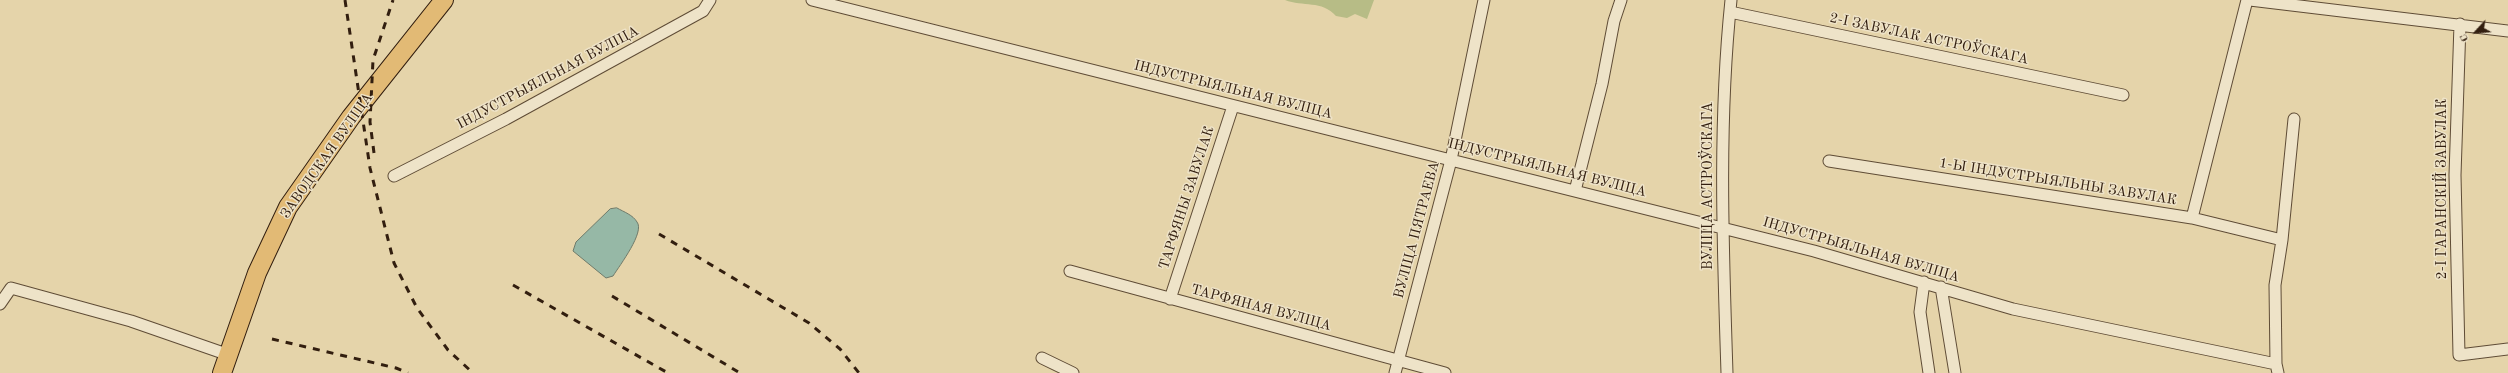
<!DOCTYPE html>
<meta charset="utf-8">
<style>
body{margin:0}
#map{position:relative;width:2508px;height:373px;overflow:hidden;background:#e5d4aa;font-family:"Old Standard TT",serif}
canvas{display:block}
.north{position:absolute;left:2456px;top:12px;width:40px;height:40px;-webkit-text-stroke:3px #eee3c8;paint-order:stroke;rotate:244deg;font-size:11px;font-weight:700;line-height:16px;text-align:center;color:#321e0f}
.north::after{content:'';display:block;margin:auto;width:14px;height:18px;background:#321e0f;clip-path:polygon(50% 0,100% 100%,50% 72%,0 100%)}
</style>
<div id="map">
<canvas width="2508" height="373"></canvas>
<div class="north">С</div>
</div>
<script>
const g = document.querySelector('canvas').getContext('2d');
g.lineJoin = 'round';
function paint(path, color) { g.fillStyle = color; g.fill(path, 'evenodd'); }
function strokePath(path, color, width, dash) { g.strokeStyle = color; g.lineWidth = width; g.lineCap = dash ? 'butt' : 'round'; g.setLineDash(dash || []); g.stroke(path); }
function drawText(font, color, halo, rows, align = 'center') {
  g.font = font + ' "Old Standard TT",serif'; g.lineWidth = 3; g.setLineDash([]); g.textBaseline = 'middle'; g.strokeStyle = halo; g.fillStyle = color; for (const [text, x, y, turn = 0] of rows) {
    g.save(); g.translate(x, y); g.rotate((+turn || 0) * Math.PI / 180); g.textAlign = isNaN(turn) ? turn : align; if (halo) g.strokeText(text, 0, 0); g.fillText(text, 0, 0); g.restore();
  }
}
const green = new Path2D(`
 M1285 0H1374L1367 19 1355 14 1347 18 1336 16C1322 0 1303 7 1285 0Z`);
const water = new Path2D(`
 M617 208C624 212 633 215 637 222 645 232 620 265 613 276L606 278 573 251 576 242 610 209Z`);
const minor = new Path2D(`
 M812 0 1814 251 2013 309 2276 364
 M2250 0 2508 31
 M1730 12 2123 95
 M2460 24 2455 175 2459 355 2508 349
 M1829 161 2192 218 2282 240
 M394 176 506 119 703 11 710 0
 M1575 191 1602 84 1614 21 1621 0
 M2192 218 2247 0
 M1070 271 1445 373
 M1924 282 1920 312 1929 373
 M1941 287 1955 373
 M1170 299 1233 106
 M0 304 11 288 131 321 229 355
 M1042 358 1073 373
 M1395 373 1451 160 1484 0
 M1727 373C1723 248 1718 124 1731 0
 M2278 373 2276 364 2275 285 2282 240 2294 119`);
const primary = new Path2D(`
 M222 373 257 273 288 207 351 117 444 0`);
const rail = new Path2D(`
 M345 0 370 168 394 263 417 308 448 350 473 373
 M374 153 370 122 373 60 393 0
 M659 234 809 323 840 349 859 373
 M513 285 668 373
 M612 296 740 373
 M272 339 396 368 408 373`);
const streetNames = [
 ["2-І ЗАВУЛАК АСТРОЎСКАГА",1929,39,12],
 ["ІНДУСТРЫЯЛЬНАЯ ВУЛІЦА",548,78,-28],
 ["ІНДУСТРЫЯЛЬНАЯ ВУЛІЦА",1233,90,14],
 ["ЗАВОДСКАЯ ВУЛІЦА",327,156,-55],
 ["ІНДУСТРЫЯЛЬНАЯ ВУЛІЦА",1547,168,14],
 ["1-Ы ІНДУСТРЫЯЛЬНЫ ЗАВУЛАК",2058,182,9],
 ["ВУЛІЦА АСТРОЎСКАГА",1708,186,-90],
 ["2-І ГАРАНСКІЙ ЗАВУЛАК",2442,189,-90],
 ["ТАРФЯНЫ ЗАВУЛАК",1187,198,-72],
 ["ВУЛІЦА ПЯТРАЕВА",1417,230,-75],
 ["ІНДУСТРЫЯЛЬНАЯ ВУЛІЦА",1861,250,16],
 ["ТАРФЯНАЯ ВУЛІЦА",1261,308,15]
];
paint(green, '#b7bc86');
paint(water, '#96b8a6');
strokePath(water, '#6e7a6a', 1);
strokePath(minor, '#5f4c36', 13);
strokePath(primary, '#321e0f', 20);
strokePath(minor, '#eee3c8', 11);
strokePath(primary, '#e2ba75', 18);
strokePath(rail, '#321e0f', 3, [7, 7]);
drawText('14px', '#321e0f', '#eee3c8', streetNames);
</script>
